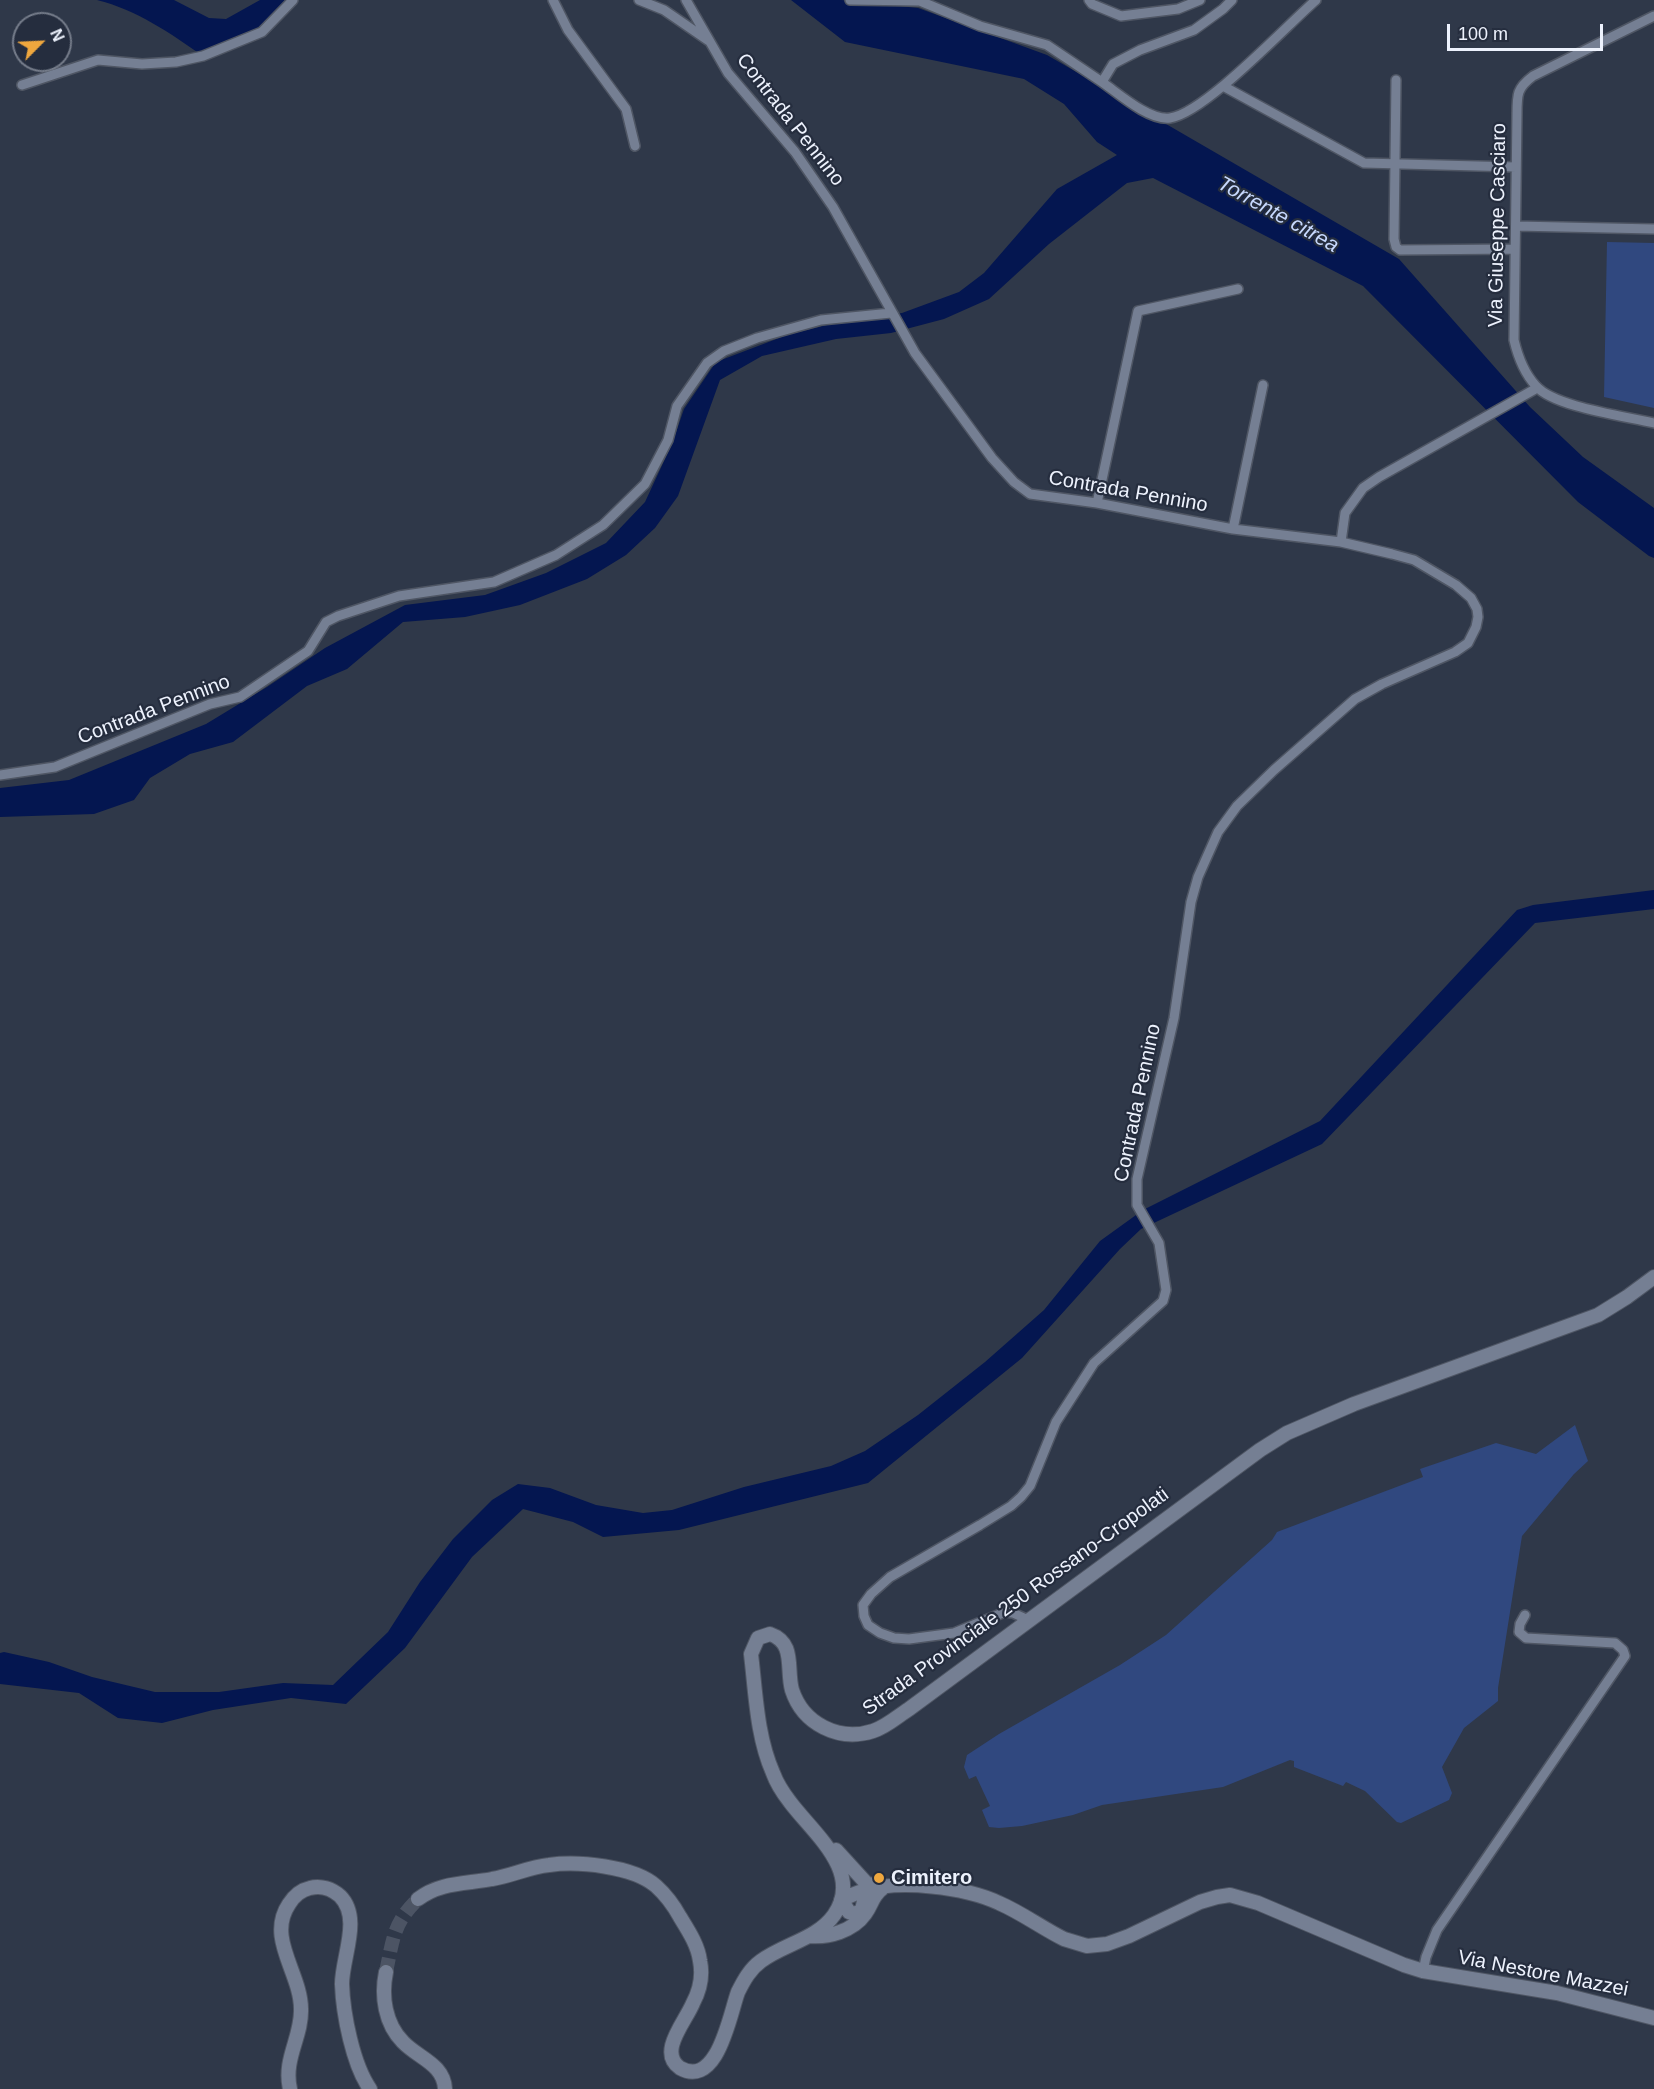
<!DOCTYPE html>
<style>
body{margin:0}
#map{position:relative;width:1654px;height:2089px;overflow:hidden;background:#2f3849;font-family:Helvetica,sans-serif}
canvas{display:block}
.north{position:absolute;left:12px;top:12px;width:60px;height:60px;box-sizing:border-box;background:#252d3e;border:2px solid #757c8a;border-radius:50%;rotate:66deg;font-size:16px;font-weight:700;line-height:24px;text-align:center;color:#edf2fd}
.north::after{content:'';display:block;margin:auto;width:21px;height:27px;background:#efa73e;clip-path:polygon(50% 0,100% 100%,50% 72%,0 100%)}
.scale{position:absolute;left:1447px;top:24px;width:156px;height:27px;box-sizing:border-box;border:3px solid #edf2fd;border-top:0;padding-left:8px;font-size:18px;line-height:21px;white-space:nowrap;color:#edf2fd;-webkit-text-stroke:4px #252d3e;paint-order:stroke}
</style>
<div id="map">
<canvas width="1654" height="2089"></canvas>
<div class="north">N</div>
<div class="scale">100 m</div>
</div>
<script>
const g = document.querySelector('canvas').getContext('2d');
g.lineJoin = 'round';
function paint(path, color) { g.fillStyle = color; g.fill(path, 'evenodd'); }
function strokePath(path, color, width, dash) { g.strokeStyle = color; g.lineWidth = width; g.lineCap = dash ? 'butt' : 'round'; g.setLineDash(dash || []); g.stroke(path); }
function drawText(font, color, halo, rows, align = 'center') {
  g.font = font + ' Helvetica,sans-serif'; g.lineWidth = 4.5; g.setLineDash([]); g.textBaseline = 'middle'; g.strokeStyle = halo; g.fillStyle = color; for (const [text, x, y, turn = 0] of rows) {
    g.save(); g.translate(x, y); g.rotate((+turn || 0) * Math.PI / 180); g.textAlign = isNaN(turn) ? turn : align; if (halo) g.strokeText(text, 0, 0); g.fillText(text, 0, 0); g.restore();
  }
}
const green = new Path2D(`
 M1607 242 1654 243V408L1604 397Z
 M1575 1425 1588 1461 1574 1474 1522 1536 1498 1688V1701L1464 1728 1442 1767 1452 1793 1449 1800 1401 1823 1397 1822 1365 1791 1346 1782 1343 1786 1294 1767V1761L1290 1760 1223 1787 1102 1805 1073 1815 1022 1826 999 1828 989 1827 982 1810 990 1806 976 1776 969 1779 964 1767 967 1755 999 1734 1120 1665 1166 1635 1272 1540 1277 1532 1423 1477 1420 1469 1496 1443 1536 1454Z`);
const water = new Path2D(`
 M97 0H174L209 18 226 19 260 0H294L262 32 203 56C170 33 137 10 97 0Z
 M791 0H841L918 8 1047 55 1399 259 1530 407 1583 457 1654 508V558L1649 556 1578 502 1363 286 1153 178 1127 183 1049 244 989 299 944 319 891 333 836 339 762 356 720 380 678 496 655 528 626 555 587 579 520 605 465 617 403 622 347 669 307 686 233 742 190 754 150 778 134 800 94 814 0 817V788L69 780 206 724 267 687 325 648 405 605 485 595 546 573 606 543 645 502 672 444 684 409 716 362 787 335 827 325 902 313 959 292 984 273 1057 189 1117 155 1097 142 1064 104 1024 79 845 42Z
 M1654 890V909L1535 923 1322 1144 1141 1229 1120 1249 1022 1358 868 1483 679 1530 603 1537 573 1522 523 1509 472 1557 405 1648 346 1704 291 1698 213 1710 162 1723 118 1718 79 1693 0 1684V1653L4 1652 49 1662 92 1677 155 1692H219L283 1683 333 1685 388 1632 420 1582 453 1539 492 1500 518 1484 550 1488 596 1505 643 1513 672 1510 744 1487 831 1466 865 1451 918 1415 985 1362 1044 1310 1100 1241 1143 1210 1320 1121 1517 910 1533 905Z`);
const secondaryTunnel = new Path2D(`
 M386 1972C393 1940 393 1923 418 1899`);
const street = new Path2D(`
 M553 0 568 30 626 109 635 146
 M639 0 664 10 709 41
 M686 0 728 73 795 152 833 207 915 353 992 458 1014 482 1030 494 1097 503 1233 529 1341 542 1392 554 1414 560 1456 585 1471 598 1477 609 1478 617 1476 627 1468 643 1455 652 1382 684 1355 699 1274 770 1237 806 1218 832 1198 877 1191 902 1174 1018 1137 1179V1205L1159 1243 1166 1290 1163 1301 1094 1363 1056 1422 1030 1486 1021 1497 1011 1506 980 1525 890 1577 871 1594 863 1605 864 1616 868 1625 880 1633 894 1638 909 1639 954 1633 1005 1612 1013 1613 1024 1618
 M850 0 920 1 980 26 1047 45 1102 82
 M1089 0 1092 4 1121 16 1178 9 1200 0
 M1232 0 1223 9 1194 30 1140 50 1113 64 1102 82C1118 93 1149 121 1170 118 1205 113 1286 26 1316 0
 M1654 16 1533 76C1517 88 1517 94 1517 114L1514 340C1518 357 1524 373 1536 386 1554 407 1625 416 1654 423
 M1396 80 1394 239 1396 247 1400 250 1515 249
 M22 85 98 60 142 64 176 62 203 56 262 32 293 0
 M1223 86 1364 163 1516 167
 M1516 226 1654 229
 M1097 503 1138 311 1238 289
 M1233 529 1263 385
 M1341 542 1345 513 1363 488 1379 477 1537 388
 M0 775 55 767 210 704 240 697 308 651 326 622 338 616 399 596 494 582 556 555 603 525 645 484 668 440 677 406 707 363 724 351 757 338 821 320 891 313
 M1423 1971 1426 1957 1437 1930 1625 1656 1623 1650 1615 1643 1526 1638 1519 1632 1520 1624 1525 1615`);
const secondary = new Path2D(`
 M836 1850 867 1884 880 1886
 M418 1899C440 1882 466 1884 492 1879 511 1876 529 1867 549 1865 578 1861 633 1866 656 1886 666 1895 674 1906 680 1917 688 1930 698 1945 700 1961 703 1976 700 1990 693 2003 686 2021 657 2052 680 2068 718 2089 730 2013 738 1992 744 1980 750 1969 761 1961 784 1944 817 1939 834 1915 864 1872 813 1833 790 1802 783 1793 777 1784 773 1773 758 1739 756 1700 752 1663L751 1654 758 1638 770 1634C796 1643 786 1669 792 1690 803 1724 839 1742 873 1731 886 1727 898 1716 909 1709L1260 1450 1287 1433 1354 1404 1598 1315 1627 1297 1654 1277
 M841 1900C848 1897 855 1893 863 1891 899 1879 965 1887 999 1903 1022 1913 1042 1928 1064 1939L1087 1946 1107 1944 1129 1936 1200 1902 1217 1897 1230 1895 1258 1903 1404 1965 1423 1971 1557 1993 1654 2018
 M841 1900 849 1912 855 1914 862 1910 864 1901
 M809 1936C828 1938 853 1931 865 1914 873 1903 871 1897 884 1887
 M386 1972C381 1996 385 2024 403 2042 418 2058 444 2064 445 2089
 M290 2089C283 2059 302 2037 301 2009 301 1973 266 1938 289 1904 294 1896 301 1890 310 1888 321 1885 332 1889 340 1896 362 1918 342 1957 342 1984 343 2014 353 2065 370 2089`);
const markers = [
 [879,1878,6,"#efa73e"]
];
const streetNames = [
 ["Contrada Pennino",790,120,52],
 ["Via Giuseppe Casciaro",1498,225,-89],
 ["Contrada Pennino",1128,492,10],
 ["Contrada Pennino",154,710,-21],
 ["Contrada Pennino",1138,1103,-78],
 ["Strada Provinciale 250 Rossano-Cropolati",1016,1602,-36],
 ["Via Nestore Mazzei",1543,1974,11]
];
const poiNames = [
 ["Cimitero",891,1878]
];
const waterNames = [
 ["Torrente citrea",1278,215,29]
];
paint(green, '#30487f');
paint(water, '#041650');
strokePath(secondaryTunnel, '#4c5464', 14, [14, 7]);
strokePath(street, '#4f5664', 12);
strokePath(secondary, '#4f5664', 16);
strokePath(street, '#757f93', 9);
strokePath(secondary, '#757f93', 14);
for (const [x, y, r, color] of markers) { const dot = new Path2D(); dot.arc(x, y, r, 0, 2 * Math.PI); g.fillStyle = color; g.fill(dot); strokePath(dot, '#252d3e', 2); }
drawText('20px', '#edf2fd', '#252d3e', streetNames);
drawText('bold 20px', '#edf2fd', '#252d3e', poiNames, 'left');
drawText('italic 21px', '#c7d9fe', '#252d3e', waterNames);
</script>
